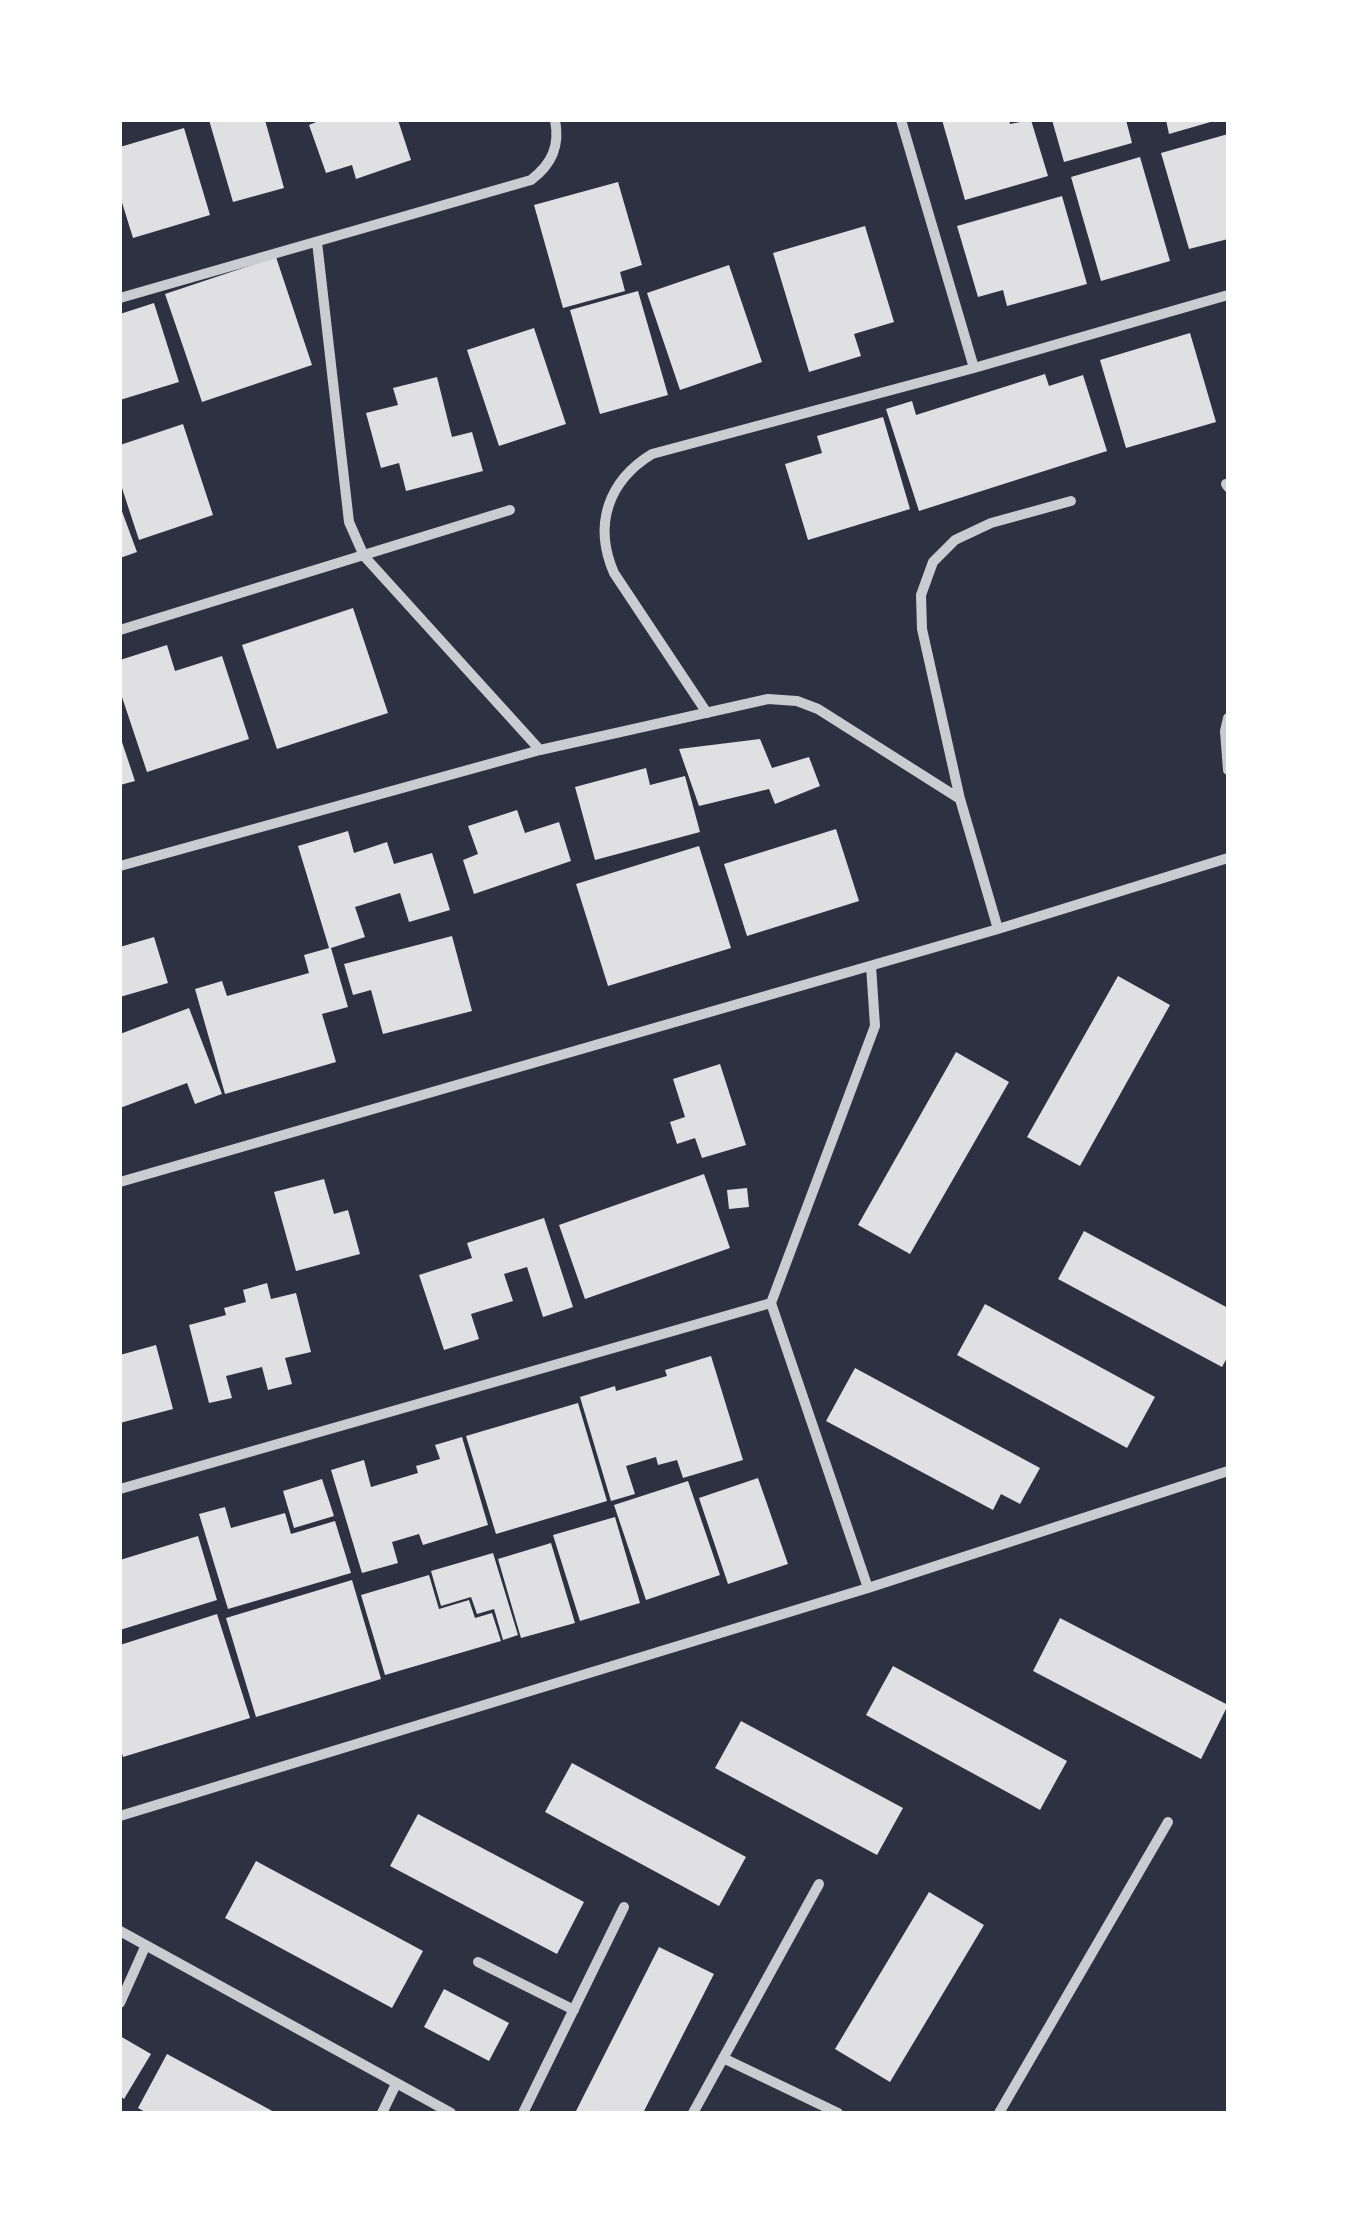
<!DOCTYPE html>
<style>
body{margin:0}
#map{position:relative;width:1348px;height:2233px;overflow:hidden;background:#2d3142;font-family:Figtree,sans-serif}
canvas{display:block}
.frame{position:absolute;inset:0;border:122px solid #fff;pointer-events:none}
</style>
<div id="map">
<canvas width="1348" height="2233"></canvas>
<div class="frame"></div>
</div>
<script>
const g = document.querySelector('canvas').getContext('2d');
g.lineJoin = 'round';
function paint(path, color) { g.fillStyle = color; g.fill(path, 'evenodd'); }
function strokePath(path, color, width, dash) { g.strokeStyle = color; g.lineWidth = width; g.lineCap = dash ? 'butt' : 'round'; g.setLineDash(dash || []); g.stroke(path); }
const building = new Path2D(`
 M209 120H265L284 188 233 202Z
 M321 120H398L411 160 356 179 352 165 326 173 309 125Z
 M942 120H1009L1010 124 1031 120 1048 176 965 200Z
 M1052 120H1126L1132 143 1064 162Z
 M1166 120H1214V121L1169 134Z
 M184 128 210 215 133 238 120 196V147Z
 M1228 134V239L1189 249 1161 153Z
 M1140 157 1170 261 1101 281 1071 177Z
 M618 182 642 265 620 272 625 291 563 308 534 205Z
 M1062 196 1087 284 1007 306 1003 290 978 297 957 226Z
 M865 226 894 322 854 334 861 356 809 372 773 253Z
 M276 257 312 365 202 402 165 294Z
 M729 265 762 362 680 390 647 293Z
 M638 291 668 395 600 414 570 310Z
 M154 303 179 382 120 400V314Z
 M534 328 566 424 499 446 467 350Z
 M1190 333 1216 422 1126 448 1100 360Z
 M1045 374 1049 386 1083 375 1107 451 919 511 886 409 912 401 916 415Z
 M437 377 452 437 472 432 483 471 406 491 399 463 381 468 366 413 398 405 393 388Z
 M883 417 910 509 808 540 785 464 822 453 817 436Z
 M183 424 213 515 139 540 120 482V445Z
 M120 506 137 552 120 558Z
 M353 608 388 713 277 749 242 645Z
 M167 645 175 671 222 656 249 739 147 772 120 691V660Z
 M120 736 135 781 120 785Z
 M760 739 772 768 809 757 820 786 775 804 769 789 699 806 679 749Z
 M646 768 650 785 685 776 700 832 595 860 575 787Z
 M517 810 525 833 559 822 571 861 474 894 463 860 478 854 468 826Z
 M836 829 859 901 747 936 724 864Z
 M348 831 354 853 387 842 394 864 432 853 450 910 409 922 400 893 355 907 365 937 331 948 348 1007 322 1014 336 1062 225 1094 195 989 222 981 227 996 309 973 304 955 329 948 298 846Z
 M699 846 731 948 608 986 576 884Z
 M452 936 472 1011 383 1034 371 990 353 995 344 964Z
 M154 937 168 983 120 997V947Z
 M1118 976 1170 1005 1080 1166 1027 1137Z
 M189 1008 222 1094 195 1104 187 1083 120 1108V1034Z
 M956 1052 1009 1082 910 1254 858 1225Z
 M720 1064 746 1145 702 1158 695 1138 677 1144 670 1122 685 1117 673 1079Z
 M704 1174 730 1248 585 1299 559 1225Z
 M324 1179 334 1214 348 1210 360 1254 296 1271 274 1192Z
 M747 1188 749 1207 729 1209 727 1190Z
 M544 1218 573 1307 543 1317 527 1267 504 1274 513 1301 471 1314 479 1339 444 1350 419 1275 472 1258 467 1243Z
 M1084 1231 1228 1308V1356L1222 1367 1058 1279Z
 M267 1283 271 1299 296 1293 311 1352 285 1358 292 1384 268 1390 262 1367 226 1376 232 1398 209 1403 189 1325 226 1315 224 1308 246 1302 243 1290Z
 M985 1304 1155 1397 1127 1448 957 1355Z
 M156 1345 173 1409 120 1423V1355Z
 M711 1356 743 1460 683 1478 677 1460 658 1465 656 1457 626 1466 635 1494 611 1501 580 1397 615 1386 616 1391 667 1376 665 1370Z
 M855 1368 1040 1468 1020 1504 1001 1494 993 1510 826 1421Z
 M578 1403 607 1501 496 1534 466 1436Z
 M462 1437 488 1525 423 1545 419 1534 392 1542 398 1563 362 1573 331 1470 364 1460 371 1487 418 1473 416 1466 440 1459 435 1445Z
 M758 1478 788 1564 728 1584 699 1498Z
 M322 1479 334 1516 294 1528 283 1491Z
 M688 1481 720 1575 646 1600 614 1505Z
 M225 1507 231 1528 285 1513 291 1534 335 1521 351 1573 228 1609 199 1514Z
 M615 1517 640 1603 580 1621 553 1535Z
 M198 1536 217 1600 120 1630V1560Z
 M551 1543 575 1623 521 1638 498 1559Z
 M493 1553 518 1635 503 1640 494 1609 477 1614 471 1597 441 1606 431 1571Z
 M429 1575 439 1609 469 1600 475 1618 492 1613 501 1641 385 1675 361 1595Z
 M352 1580 381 1679 256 1717 226 1618Z
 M217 1614 250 1718 123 1757 120 1747V1645Z
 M1060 1618 1228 1705 1201 1759 1033 1671Z
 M893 1666 1067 1761 1040 1810 866 1715Z
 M741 1721 903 1808 877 1855 715 1768Z
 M572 1763 746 1857 719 1906 545 1812Z
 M418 1814 584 1902 557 1954 390 1866Z
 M256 1861 423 1951 392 2008 225 1918Z
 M929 1892 984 1925 890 2082 835 2049Z
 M659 1947 714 1974 643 2113H580L576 2111Z
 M444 1989 509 2023 489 2061 424 2027Z
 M120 2036 151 2054 124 2099 120 2096Z
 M167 2054 276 2113H147L138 2108Z`);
const minor = new Path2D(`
 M901 120 974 368
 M317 242 349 522 364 556 540 750
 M120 298 531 180C552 164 560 146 555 120
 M1226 484 1228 487
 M120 630 510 510
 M707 713 614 573C593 525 608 481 652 454L974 368 1228 295
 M1228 718 1225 731 1228 770
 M960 799 922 629 921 595 933 562 955 540 991 523 1071 501
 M120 866 540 750 768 699 797 701 818 709 960 799 998 929
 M120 1182 998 929 1228 858
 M120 1489 771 1303 875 1026 871 966
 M868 1588 1228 1471
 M120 1816 868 1588 771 1303
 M120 1931 451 2113
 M478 1962 574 2010
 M120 2003 145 1947
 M723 2058 838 2113
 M382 2113 396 2084
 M523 2113 624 1907
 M693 2113 819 1884
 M999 2113 1168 1822`);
paint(building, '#e0e0e3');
strokePath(minor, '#caccd0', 10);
</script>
